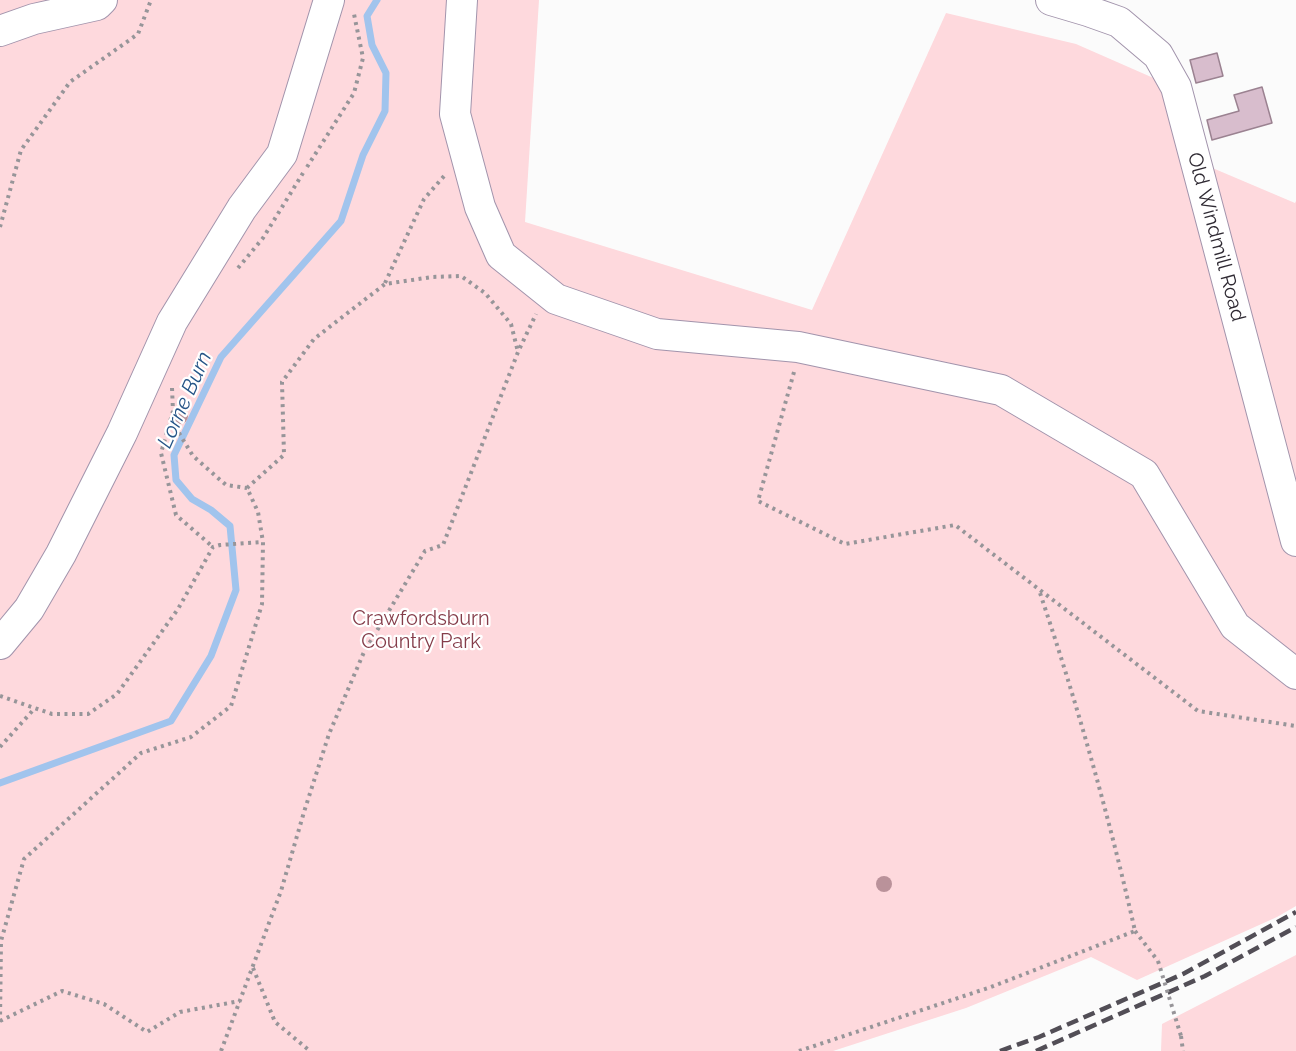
<!DOCTYPE html>
<style>
body{margin:0}
canvas{display:block;background:#fbfbfb}
</style>
<canvas width="1296" height="1051"></canvas>
<script>
const g = document.querySelector('canvas').getContext('2d');
g.lineJoin = 'round';
function paint(path, color) { g.fillStyle = color; g.fill(path, 'evenodd'); }
function strokePath(path, color, width, dash) { g.strokeStyle = color; g.lineWidth = width; g.lineCap = dash ? 'butt' : 'round'; g.setLineDash(dash || []); g.stroke(path); }
function drawText(font, color, halo, rows, align = 'center') {
  g.font = font + ' Raleway,sans-serif'; g.lineWidth = 4.5; g.setLineDash([]); g.textBaseline = 'middle'; g.strokeStyle = halo; g.fillStyle = color; for (const [text, x, y, turn = 0] of rows) {
    g.save(); g.translate(x, y); g.rotate((+turn || 0) * Math.PI / 180); g.textAlign = isNaN(turn) ? turn : align; if (halo) g.strokeText(text, 0, 0); g.fillText(text, 0, 0); g.restore();
  }
}
const green = new Path2D(`
 M0 0H539L525 222 812 310 946 13 1076 44 1158 80 1196 161 1295 203 1296 201V906L1277 917 1137 980 1091 957 966 1008 833 1051H0Z
 M1296 955V1051H1161L1162 1024Z`);
const stream = new Path2D(`
 M0 783 171 721 211 656 236 590 230 526 211 510 192 499 176 480 174 455 221 357 341 221 363 155 385 111 386 73 372 45 367 16 377 0`);
const building = new Path2D(`
 M1217 53 1223 76 1196 83 1190 60Z
 M1262 87 1272 123 1212 140 1207 120 1239 111 1234 95Z`);
const path = new Path2D(`
 M307 167 354 93 363 58 354 14
 M0 227 21 150 70 82 138 34 151 0
 M238 268 263 238 303 173
 M385 283 424 199 445 175
 M794 372 758 501 845 544 955 525 1198 711 1296 726
 M172 388 173 411 161 453 176 515 213 547
 M171 420 193 456 226 485 247 488
 M0 696 52 714H88L117 694 178 609 213 547 220 545 263 542
 M0 747 35 708
 M1135 931 1158 961
 M253 968 275 1022 310 1051
 M0 1021 62 991 104 1004 147 1032 180 1012 240 1001
 M0 1022 1 941 24 859 141 753 191 737 231 706 262 604 263 542 258 512 247 488 284 455 282 382 314 339 385 284 432 277 461 276 485 293 511 324 518 352
 M1181 1036 1183 1051
 M221 1051 281 891 304 812 329 734 364 652 425 551 443 545 518 352 536 314
 M799 1051 991 987 1135 931C1109 816 1077 703 1039 590`);
const minor = new Path2D(`
 M462 0 455 114 480 207 501 255 556 299 657 334 798 347 1001 390 1144 474 1235 626 1296 674
 M1051 0 1088 11 1119 22 1158 55 1176 87 1296 541
 M0 31 34 19 97 5 102 0
 M0 644 29 609 61 554 122 433 172 322 242 208 282 154 329 0`);
const rail = new Path2D(`
 M1000 1051 1039 1037 1183 974 1296 912
 M1036 1051 1205 976 1296 927`);
const pathBridge = new Path2D(`
 M1158 961 1181 1036`);
const trees = [
 [180,416],
 [884,884]
];
const streetNames = [
 ["Old Windmill Road",1216,237,75]
];
const parkNames = [
 ["Crawfordsburn",421,619],
 ["Country Park",421,642]
];
const waterNames = [
 ["Lorne Burn",185,400,-66]
];
paint(green, '#fed9dd');
strokePath(stream, '#a1c4ed', 7);
paint(building, '#d8bdcd');
strokePath(building, '#9b8291', 1.5);
strokePath(minor, '#a294ac', 32);
strokePath(path, '#979599', 4, [3, 4.5]);
strokePath(minor, '#fff', 30);
strokePath(rail, '#524e56', 4.5, [12, 6]);
strokePath(pathBridge, '#979599', 4, [3, 4.5]);
g.fillStyle = '#ba929a';
for (const [x, y] of trees) { g.beginPath(); g.arc(x, y, 8, 0, 2 * Math.PI); g.fill(); }
drawText('20px', '#2f2a33', '#fff', streetNames);
drawText('20px', '#853d4a', '#fff', parkNames);
drawText('italic 21px', '#255487', '#fff', waterNames);
</script>
